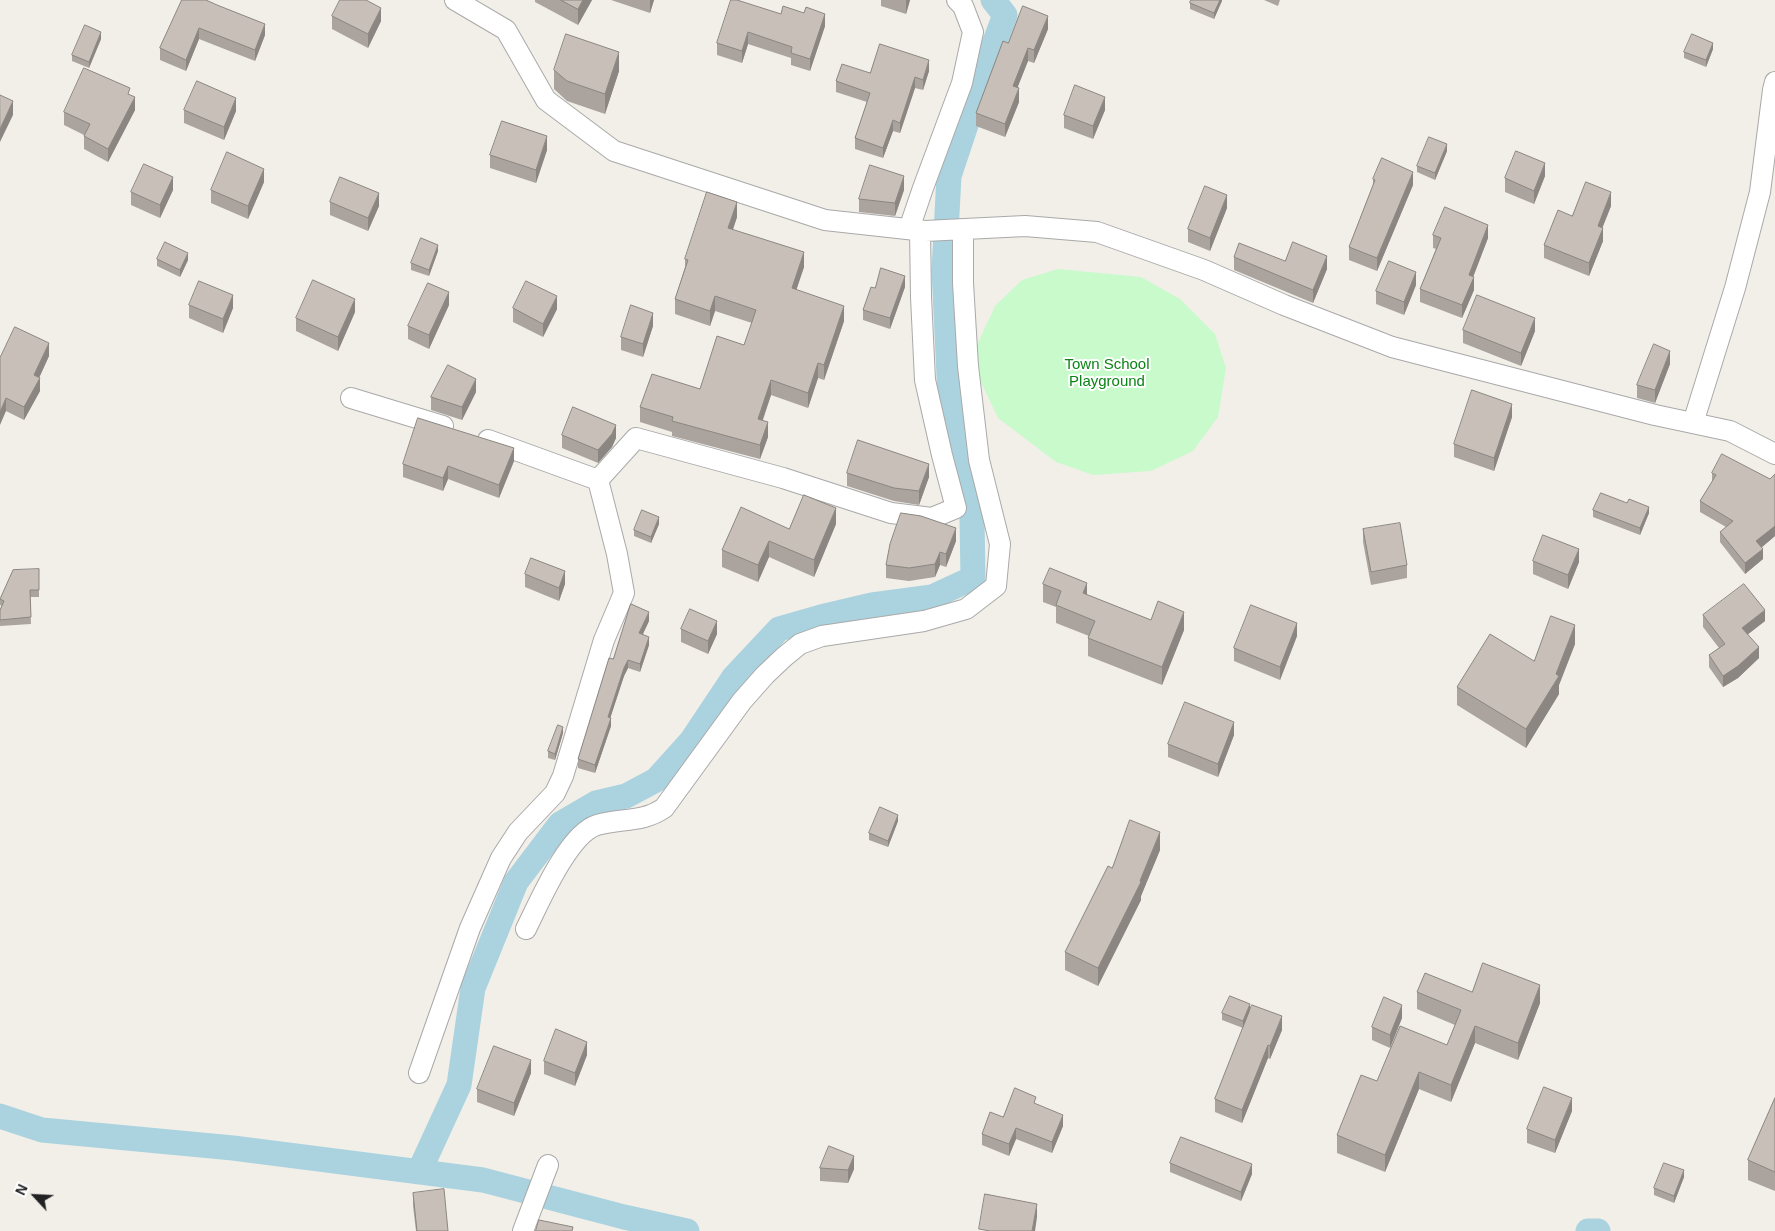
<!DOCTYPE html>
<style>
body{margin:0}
#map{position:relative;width:1775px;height:1231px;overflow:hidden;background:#f2efe9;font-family:Helvetica,sans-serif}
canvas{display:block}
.north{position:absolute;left:10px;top:1171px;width:50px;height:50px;-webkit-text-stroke:4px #fff;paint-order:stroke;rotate:295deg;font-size:14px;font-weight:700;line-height:20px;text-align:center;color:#222}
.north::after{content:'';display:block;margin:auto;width:18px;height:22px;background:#222;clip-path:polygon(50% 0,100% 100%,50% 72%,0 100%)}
</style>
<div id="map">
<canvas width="1775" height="1231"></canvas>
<div class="north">N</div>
</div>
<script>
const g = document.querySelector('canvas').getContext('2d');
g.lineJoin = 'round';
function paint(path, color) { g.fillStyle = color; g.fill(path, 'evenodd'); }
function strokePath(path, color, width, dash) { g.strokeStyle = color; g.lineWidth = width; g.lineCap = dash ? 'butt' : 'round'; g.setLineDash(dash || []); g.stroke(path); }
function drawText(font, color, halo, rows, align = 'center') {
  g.font = font + ' Helvetica,sans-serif'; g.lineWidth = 4; g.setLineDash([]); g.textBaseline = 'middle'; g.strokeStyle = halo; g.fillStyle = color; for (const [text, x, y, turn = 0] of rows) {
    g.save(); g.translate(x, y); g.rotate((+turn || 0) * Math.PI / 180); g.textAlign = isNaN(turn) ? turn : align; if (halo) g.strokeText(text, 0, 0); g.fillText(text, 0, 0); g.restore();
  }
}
const park = new Path2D(`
 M1058 269 1141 277 1180 299 1215 334 1226 368 1218 417 1193 451 1151 471 1093 475 1056 462 998 418 979 378 977 345 995 306 1022 280Z`);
const canal = new Path2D(`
 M0 1116 42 1130 233 1148 483 1180 624 1217 687 1231
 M419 1172 459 1085 473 988 516 882 560 824 596 803 626 796 656 780 692 740 734 677 779 629 821 617 872 605 932 597 973 578 972 518 951 419 944 270 949 176 985 68 1005 15 993 0
 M1588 1231H1598`);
const street = new Path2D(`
 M455 0 506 30 546 100 614 151 825 220 925 231 1025 226 1097 232 1204 270 1284 305 1392 347 1655 415 1730 431 1775 454
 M909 229 923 188 962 83 973 32 963 6 957 0
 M351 398 443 426
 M1693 423 1735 288 1760 192 1773 90 1775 82
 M598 480 636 438 783 478 891 513 932 518 956 508 942 455 925 380 921 297 920 230
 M526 929C539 903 568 834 597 825 621 818 642 823 664 808L742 701 765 675 784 657 800 644 822 636 924 621 966 609 996 586 1000 544 979 460 968 366 963 283V230
 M419 1073 470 928 501 858 518 832 555 793 563 776 604 640 624 593 617 554 598 480 488 440
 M523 1231 548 1165`);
const wall = new Path2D(`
 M182 0 265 35 255 61 199 39 186 71 160 60V48Z
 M535 0H592L578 25 535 2Z
 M611 0H654L650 13Z
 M881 0H910L906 14 881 6Z
 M1222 0 1214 19 1190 9V3Z
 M1264 0H1280L1278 6Z
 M781 14 825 26 810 71 791 65V58L748 44 742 63 717 55V43Z
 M332 16 381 21 368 48 332 29Z
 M1048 29 1034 63 1028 61 1017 88 1019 102 1005 137 976 126V113L1008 43Z
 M101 39 89 68 72 61V55Z
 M1713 49 1706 67 1684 58V52Z
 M554 70 619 71 605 114 567 101 554 89Z
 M929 71 923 90 915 88 900 133 893 131 883 158 855 149V138L867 102 836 92V81L870 73Z
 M130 95 135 110 108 162 84 149V135L64 125V112Z
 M184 110 236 111 224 140 184 123Z
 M1105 110 1093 139 1064 128V115Z
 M547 150 536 183 490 168V155Z
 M1447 151 1435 180 1417 172V166Z
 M1545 176 1534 204 1505 192V178Z
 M1373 179 1413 185 1377 271 1349 260V247L1373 185Z
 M264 182 248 219 211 203V190Z
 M173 190 160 218 131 205V192Z
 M904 190 895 216 859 212V199Z
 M330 202 379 206 368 231 330 215Z
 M1611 206 1602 228 1603 241 1589 276 1544 258V245L1572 216Z
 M1227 208 1210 251 1188 242V229Z
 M737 217 733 230 804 267 796 290 844 321 824 380 818 378 808 408 771 395 763 420 768 437 760 459 672 436V432L640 422V407L700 389 744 345 752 323 715 311 710 326 675 314V299L685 267V259Z
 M1433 235 1488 238 1473 276 1474 290 1462 318 1420 302V289L1436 249 1433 248Z
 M438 251 429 276 411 270V263Z
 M1234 257 1285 261 1327 269 1313 303 1234 270Z
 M157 259 188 260 180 277 157 266Z
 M1416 285 1404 315 1376 304V291Z
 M905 287 890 329 863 320V310Z
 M189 305 233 308 223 333 189 318Z
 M449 305 429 349 408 339V326Z
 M513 308 557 309 543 337 513 322Z
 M355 312 338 351 296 331V318Z
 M653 326 643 357 621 350V337Z
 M1463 330 1535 331 1521 366 1463 343Z
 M49 356 39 378 40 391 24 420 6 411 0 358Z
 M1670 364 1655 403 1637 398V385Z
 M476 392 462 420 431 410V397Z
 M1512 417 1494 471 1454 457V444Z
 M562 435 616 438 612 447 598 463 562 448Z
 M514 461 499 498 448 479 443 491 403 477V464Z
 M847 473 929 477 919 505 894 501 847 486Z
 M1712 473 1770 479 1775 474V536L1761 548 1763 559 1745 574 1720 542V532L1726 527 1700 512V501L1712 482Z
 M1627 503 1649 513 1640 535 1593 517V510Z
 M659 524 651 543 634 536V530Z
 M836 524 814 577 769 557 758 582 722 567V550L789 529Z
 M1363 529 1407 565V578L1371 585 1363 542Z
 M956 541 946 567 940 565 935 577 909 581 886 578V565Z
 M1533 561 1579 562 1568 589 1533 574Z
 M39 569V597H30L31 624 0 626V610L2 606 0 605V599Z
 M525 574 565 584 559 601 525 587Z
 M1043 584 1087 595 1151 620 1184 630 1162 685 1088 656V638L1089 636 1056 623V607L1043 602Z
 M1703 615 1765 621 1748 634 1759 658 1738 678 1723 687 1709 667V655L1719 648 1703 627Z
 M649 621 643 634 649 645 640 672 628 668 624 676 610 718 611 726 595 773 578 768V759L613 659Z
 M681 629 717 634 708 654 681 642Z
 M1297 636 1280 680 1234 661V648Z
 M1575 644 1559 685V694L1526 748 1457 705V687L1534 661Z
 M563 733 555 760 548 758V751Z
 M1234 735 1218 777 1168 757V744Z
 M898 821 888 847 869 840V833Z
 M1160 850 1141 896V900L1098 986 1065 970V952L1112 868Z
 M1417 992H1472L1540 1003 1518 1060 1475 1043 1451 1102 1419 1089 1385 1172 1337 1153V1135L1377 1081 1447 1045 1455 1025 1417 1009Z
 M1250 1011 1282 1030 1270 1059 1268 1058 1242 1123 1215 1112V1099L1243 1028 1222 1020V1013Z
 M1402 1018 1390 1048 1372 1040V1027Z
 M587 1055 575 1086 544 1074V1061Z
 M531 1073 514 1116 477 1102V1089Z
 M1775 1098V1191L1748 1180V1160Z
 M1036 1104 1063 1126 1052 1153 1016 1139 1009 1156 982 1145V1134L1003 1117Z
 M1572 1111 1555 1153 1527 1143V1129Z
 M1170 1163 1252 1174 1241 1201 1170 1172Z
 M820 1168 854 1169 848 1183 820 1181Z
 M1684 1177 1674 1203 1654 1195V1188Z
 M413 1193 448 1231H416L413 1206Z`);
const shadedWall = new Path2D(`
 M583 0H592L578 25V9Z
 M650 0H654L650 13Z
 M906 0H910L906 14Z
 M1220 0H1222V1L1214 19V13Z
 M381 8V21L368 48V34Z
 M825 14V26L810 71V59Z
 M1048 16V29L1034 63V50Z
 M265 24V35L255 61V50Z
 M199 28V39L186 71V60Z
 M101 32V39L89 68V62Z
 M748 32V44L742 63V51Z
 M1713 43V49L1706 67V60Z
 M1028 48V61L1013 99V86Z
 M619 52V71L605 114V94Z
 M929 60V71L923 90V80Z
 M915 77V88L900 133V123Z
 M1019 88V102L1005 137V124Z
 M135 97V110L108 162V149Z
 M1105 97V110L1093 139V126Z
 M236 98V111L224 140V127Z
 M13 101V115L0 142V129Z
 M893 120V131L883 158V148Z
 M547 136V150L536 183V170Z
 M1447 144V151L1435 180V173Z
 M1545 163V176L1534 204V191Z
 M264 169V182L248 219V206Z
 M1413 172V185L1377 271V258Z
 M904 176V190L895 216V203Z
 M173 177V190L160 218V205Z
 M1611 192V206L1598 239V226Z
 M379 193V206L368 231V218Z
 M1227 195V208L1210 251V238Z
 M737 202V217L728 243V228Z
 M1488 225V238L1469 288V275Z
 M1603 228V241L1589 276V263Z
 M438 245V251L429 276V270Z
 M804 252V267L792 303V288Z
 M188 253V260L180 277V270Z
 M1327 256V269L1313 303V290Z
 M1416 272V285L1404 315V302Z
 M905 276V287L890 329V318Z
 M1474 277V290L1462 318V305Z
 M449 292V305L429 349V335Z
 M233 295V308L223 333V319Z
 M557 296V309L543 337V324Z
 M715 296V311L710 326V311Z
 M355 299V312L338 351V337Z
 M844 306V321L824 380V365Z
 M653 313V326L643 357V344Z
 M1535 318V331L1521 366V353Z
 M49 343V356L34 389V375Z
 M1670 351V364L1655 403V390Z
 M818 363V378L808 408V393Z
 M40 378V391L24 420V407Z
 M476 379V392L462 420V407Z
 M771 380V395L758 433V419Z
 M6 398V411L0 425V412Z
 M1512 404V417L1494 471V458Z
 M768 422V437L760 459V445Z
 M616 425V438L612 447 598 463V450Z
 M514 448V461L499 498V485Z
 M929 464V477L919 505V491Z
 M448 466V479L443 491V478Z
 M1649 507V513L1640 535V528Z
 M836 508V524L814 577V560Z
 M659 517V524L651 543V537Z
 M1775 526V536L1756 552V541Z
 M956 528V541L946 567V554Z
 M769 541V557L758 582V565Z
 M1579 549V562L1568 589V575Z
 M1763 549V559L1745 574V563Z
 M940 552V565L935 577V564Z
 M565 571V584L559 601V588Z
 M1087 583V601L1083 593Z
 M1765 610V621L1742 639V628Z
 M649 612V621L639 642V633Z
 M1184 612V630L1162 685V667Z
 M717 621V634L708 654V641Z
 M1297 623V636L1280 680V667Z
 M1575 625V644L1559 685V694L1526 748V729L1556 674Z
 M649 637V645L640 672V664Z
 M1759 647V658L1738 678 1723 687V676Z
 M628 660V668L624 676 608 725V717L624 668Z
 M611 718V726L595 773V765Z
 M1234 722V735L1218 777V764Z
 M563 727V733L555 760V754Z
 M898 815V821L888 847V841Z
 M1160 832V850L1141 896V900L1098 986V968L1140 881Z
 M1540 985V1003L1518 1060V1043Z
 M1250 1004V1011L1243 1028V1021Z
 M1402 1005V1018L1390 1048V1035Z
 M1282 1016V1030L1270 1059V1046Z
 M1475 1026V1043L1451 1102V1085Z
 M587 1042V1055L575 1086V1073Z
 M1268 1045V1058L1242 1123V1110Z
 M531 1060V1073L514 1116V1103Z
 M1419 1072V1089L1385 1172V1155Z
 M1572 1098V1111L1555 1153V1140Z
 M1063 1115V1126L1052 1153V1142Z
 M1016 1128V1139L1009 1156V1144Z
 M854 1156V1169L848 1183V1170Z
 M1252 1164V1174L1241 1201V1192Z
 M1684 1170V1177L1674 1203V1196Z
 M1037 1204V1217L1035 1231H1032Z`);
const building = new Path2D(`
 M182 0H206L217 5 265 24 255 50 199 28 186 60 160 48Z
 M340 0H366L381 8 368 34 332 16Z
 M561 0H583L578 9Z
 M731 0H737L781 14 783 6 804 13 806 7 825 14 810 59 791 53 792 47 748 32 742 51 717 43Z
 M1191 0H1220L1214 13 1190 3Z
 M1023 6 1048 16 1034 50 1028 48 1013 86 1019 88 1005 124 976 113 1003 41 1008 43Z
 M85 25 101 32 89 62 72 55Z
 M566 34 619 52 605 94 567 81 554 70Z
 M1692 34 1713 43 1706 60 1684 52Z
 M880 44 929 60 923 80 915 77 900 123 893 120 883 148 855 138 870 93 836 81 842 64 870 73Z
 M84 68 130 88 128 94 135 97 108 149 84 136 90 124 64 112Z
 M197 81 236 98 224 127 184 110Z
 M1075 85 1105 97 1093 126 1064 115Z
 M0 95 13 101 0 129Z
 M502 121 547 136 536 170 490 155Z
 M1429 137 1447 144 1435 173 1417 166Z
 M1516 151 1545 163 1534 191 1505 178Z
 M227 152 264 169 248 206 211 190Z
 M1382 158 1413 172 1377 258 1349 247 1375 180 1373 179Z
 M144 164 173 177 160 205 131 192Z
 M870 165 904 176 895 203 859 199Z
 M340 177 379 193 368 218 330 202Z
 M1586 182 1611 192 1598 226 1603 228 1589 263 1544 245 1558 210 1572 216Z
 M1205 186 1227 195 1210 238 1188 229Z
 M707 192 737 202 728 228 804 252 792 288 844 306 824 365 818 363 808 393 771 380 758 419 768 422 760 445 672 421 673 417 640 407 652 374 700 389 717 336 744 345 756 310 715 296 710 311 675 299 688 260 685 259Z
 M1445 207 1488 225 1469 275 1474 277 1462 305 1420 289 1441 238 1433 235Z
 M421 238 438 245 429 270 411 263Z
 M165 242 188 253 180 270 157 259Z
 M1293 242 1327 256 1313 290 1234 257 1239 243 1285 261Z
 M1389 261 1416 272 1404 302 1376 291Z
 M881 268 905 276 890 318 863 310 871 287 875 288Z
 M313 280 355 299 338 337 296 318Z
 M199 281 233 295 223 319 189 305Z
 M526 281 557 296 543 324 513 308Z
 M428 283 449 292 429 335 408 326Z
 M1477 295 1535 318 1521 353 1463 330Z
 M631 305 653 313 643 344 621 337Z
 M15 327 49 343 34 375 40 378 24 407 6 398 0 412V358Z
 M1654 344 1670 351 1655 390 1637 385Z
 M448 365 476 379 462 407 431 397Z
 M1472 390 1512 404 1494 458 1454 444Z
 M573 407 616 425 612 434 598 450 562 435Z
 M418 418 514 448 499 485 448 466 443 478 403 464Z
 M858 440 929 464 919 491 894 488 847 473Z
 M1722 454 1770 479 1775 474V526L1756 541 1763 549 1745 563 1720 532 1733 521 1700 501 1716 475 1712 473Z
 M1601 493 1627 503 1629 499 1649 507 1640 528 1593 510Z
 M804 495 836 508 814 560 769 541 758 565 722 550 741 507 789 529Z
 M642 510 659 517 651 537 634 530Z
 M901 513 921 516 956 528 946 554 940 552 935 564 909 568 886 565 890 544Z
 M1400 523 1407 565 1371 572 1363 529Z
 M1543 535 1579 549 1568 575 1533 561Z
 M531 558 565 571 559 588 525 574Z
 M1050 568 1087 583 1083 593 1151 620 1158 601 1184 612 1162 667 1088 638 1095 621 1056 605 1061 591 1043 584Z
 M39 569V590H30L31 617 0 620V610L4 601 0 599 13 570Z
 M1744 584 1765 610 1742 628 1759 647 1738 666 1723 676 1709 655 1725 644 1703 615Z
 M631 604 649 612 639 633 649 637 640 664 628 660 624 668 608 717 611 718 595 765 578 759 609 658 613 659Z
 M1251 605 1297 623 1280 667 1234 648Z
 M690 609 717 621 708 641 681 629Z
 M1551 616 1575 625 1556 674 1559 676 1526 729 1457 687 1490 634 1534 661Z
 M1185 702 1234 722 1218 764 1168 744Z
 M558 725 563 727 555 754 548 751Z
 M880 807 898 815 888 841 869 833Z
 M1130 820 1160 832 1140 881 1141 882 1098 968 1065 952 1108 866 1112 868Z
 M1483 963 1540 985 1518 1043 1475 1026 1451 1085 1419 1072 1385 1155 1337 1135 1361 1075 1377 1081 1400 1026 1447 1045 1461 1010 1417 992 1425 973 1472 992Z
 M1230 996 1250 1004 1243 1021 1222 1013Z
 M1384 997 1402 1005 1390 1035 1372 1027Z
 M1252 1005 1282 1016 1270 1046 1268 1045 1242 1110 1215 1099Z
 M556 1029 587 1042 575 1073 544 1061Z
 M494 1046 531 1060 514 1103 477 1089Z
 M1544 1087 1572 1098 1555 1140 1527 1129Z
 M1015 1088 1036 1097 1034 1103 1063 1115 1052 1142 1016 1128 1009 1144 982 1134 990 1112 1003 1117Z
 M1775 1098V1172L1748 1160Z
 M1181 1137 1252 1164 1241 1192 1170 1163Z
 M829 1146 854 1156 848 1170 820 1168Z
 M1664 1163 1684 1170 1674 1196 1654 1188Z
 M444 1189 448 1231H417L413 1193Z
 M985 1194 1037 1204 1032 1231H990L979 1229Z
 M539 1220 573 1227 572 1231H536Z`);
const parkNames = [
 ["Town School",1107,365],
 ["Playground",1107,382]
];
paint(park, '#c8facc');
strokePath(canal, '#aad3df', 25);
strokePath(street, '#a9a9a9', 22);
strokePath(street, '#fff', 20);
paint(wall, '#aba49e');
paint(shadedWall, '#8b8681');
paint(building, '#c7bfb8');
strokePath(building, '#8b8681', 1);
drawText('15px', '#0c8416', '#fff', parkNames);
</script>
